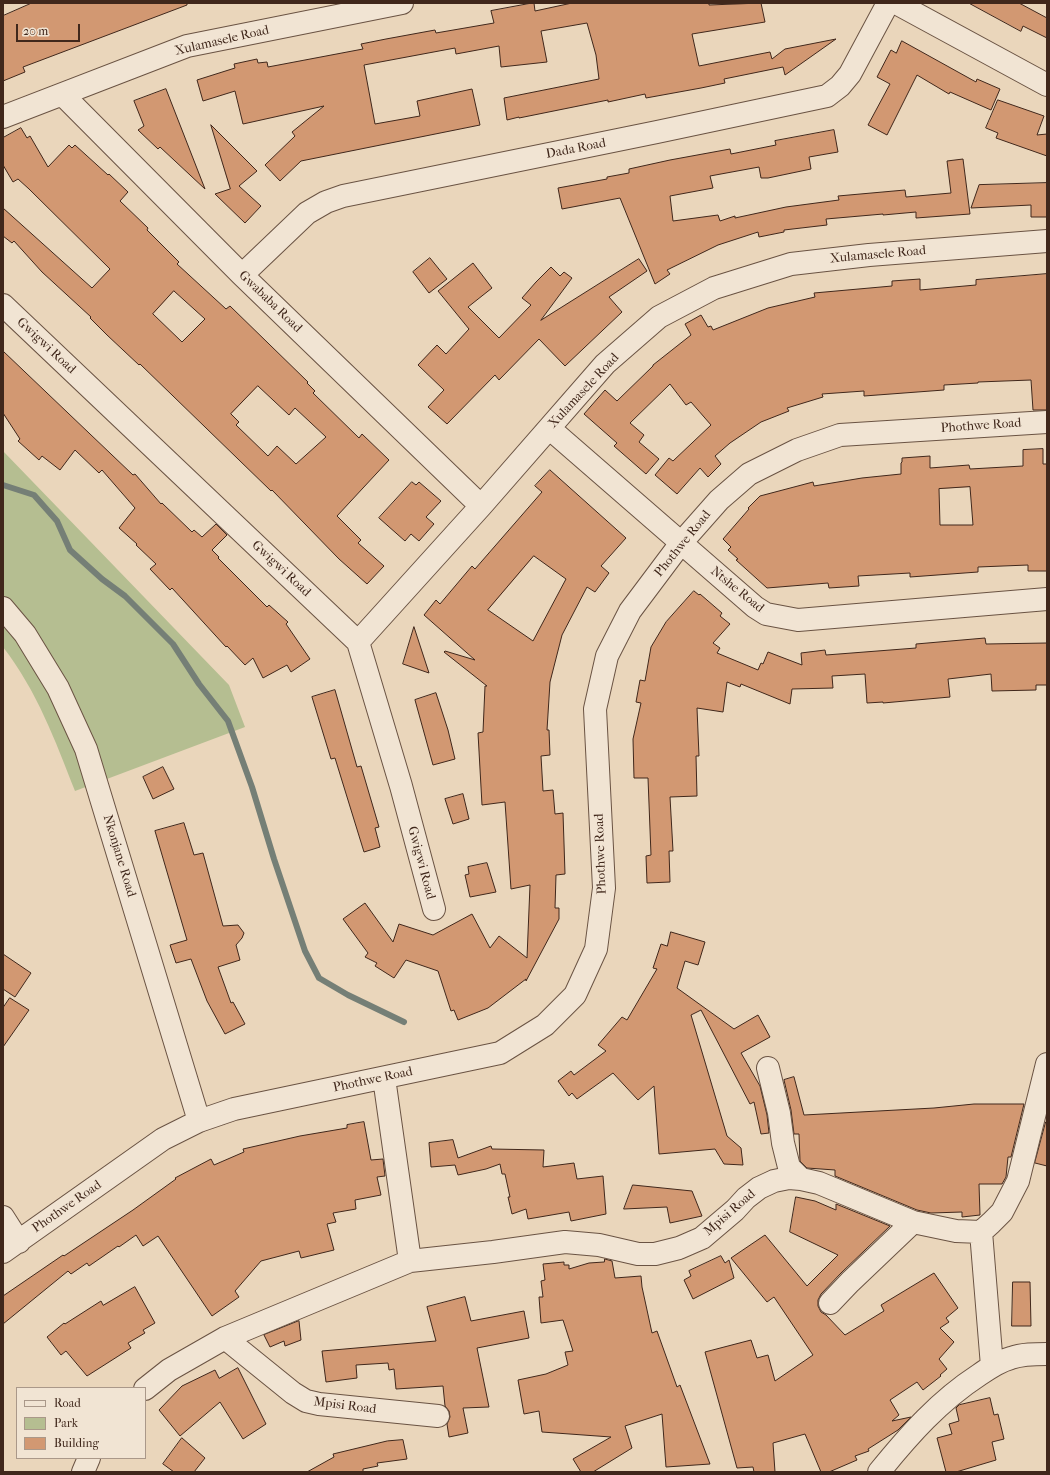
<!DOCTYPE html>
<style>
body{margin:0}
#map{position:relative;width:1050px;height:1475px;overflow:hidden;background:#ead6bb;font-family:"IM FELL French Canon",serif}
canvas{display:block}
.frame{position:absolute;inset:0;border:4px solid #40271b;pointer-events:none}
.legend{position:absolute;left:16px;top:1387px;width:130px;height:72px;box-sizing:border-box;background:#f1e4d3;border:1px solid #aa9889;margin:0;padding:5px 7px;list-style:none;font-size:12px;color:#40271b}
.legend li{display:flex;align-items:center;gap:8px;height:20px}
.legend b{width:20px;border:1px solid #aa9889}
.scale{position:absolute;left:16px;top:24px;width:64px;height:18px;box-sizing:border-box;border:2px solid #40271b;border-top:0;padding-left:5px;font-size:12px;line-height:14px;white-space:nowrap;color:#40271b;-webkit-text-stroke:3px #f1e4d3;paint-order:stroke}
</style>
<div id="map">
<canvas width="1050" height="1475"></canvas>
<div class="frame"></div>
<ul class="legend">
<li><b style="height:5px;background:#f1e4d3"></b>Road</li>
<li><b style="height:11px;background:#b5be91"></b>Park</li>
<li><b style="height:11px;background:#d29872"></b>Building</li>
</ul>
<div class="scale">20 m</div>
</div>
<script>
const g = document.querySelector('canvas').getContext('2d');
g.lineJoin = 'round';
function paint(path, color) { g.fillStyle = color; g.fill(path, 'evenodd'); }
function strokePath(path, color, width, dash) { g.strokeStyle = color; g.lineWidth = width; g.lineCap = dash ? 'butt' : 'round'; g.setLineDash(dash || []); g.stroke(path); }
function drawText(font, color, halo, rows, align = 'center') {
  g.font = font + ' "IM FELL French Canon",serif'; g.lineWidth = 3.5; g.setLineDash([]); g.textBaseline = 'middle'; g.strokeStyle = halo; g.fillStyle = color; for (const [text, x, y, turn = 0] of rows) {
    g.save(); g.translate(x, y); g.rotate((+turn || 0) * Math.PI / 180); g.textAlign = isNaN(turn) ? turn : align; if (halo) g.strokeText(text, 0, 0); g.fillText(text, 0, 0); g.restore();
  }
}
const green = new Path2D(`
 M3 451 229 685 245 727 75 791C55 740 37 691 3 647Z`);
const stream = new Path2D(`
 M3 485 34 495 57 521 70 550 102 579 125 596 173 644 199 684 228 721 252 787 274 859 305 951 319 978 348 995 404 1022`);
const building = new Path2D(`
 M32 3H187V5L23 67 25 72 3 81V16Z
 M534 3 535 11 572 3H709V5L761 3 765 22 692 34 699 66 770 52 772 59 785 49 836 39 785 75 783 67 724 79 725 83 701 88 646 98 645 94 608 102V100L519 118V117L507 120 504 98 599 79 596 55 587 23 541 31 547 62 501 67 499 46 456 54 455 48 364 65 375 124 420 116 417 101 472 89 480 125 301 161 280 181 265 165 295 136 292 132 324 106 243 124 235 91 203 101 197 80 235 68 234 64 257 59 258 63 267 62 268 67 363 49 361 44 386 39 435 30 436 33 494 23 491 11Z
 M969 3H1019L1047 18V38L1023 26 1021 31Z
 M902 41 976 82 977 79 1000 89 991 110 950 92 949 94 917 75 887 135 868 125 890 84 877 77 891 50 896 53Z
 M166 89 205 189 160 147 158 149 138 130 144 126 134 101Z
 M998 100 1044 116 1037 135 1047 134V156L996 138 998 133 986 128Z
 M211 125 257 171 239 186 261 206 245 223 215 194 230 189Z
 M21 128 27 138 30 136 48 167 69 145 72 148 75 145 108 175 109 174 128 192 120 201 148 228 147 230 179 262 177 264 226 309 230 306 308 382 307 383 315 391 313 393 359 438 362 434 389 460 337 516 361 540 358 543 384 566 367 584 339 559 272 490 271 491 140 364 139 365 107 335 90 318 91 317 42 272 14 241 12 243 3 236V208L92 288 110 269 29 189 18 179 13 182 3 165V138ZM174 291 205 319 182 342 153 314ZM258 386 289 415 295 408 326 437 296 464 277 446 268 456 236 425 239 422 231 414Z
 M834 130 838 152 809 157 811 169 768 178H761L759 167 710 176 713 188 670 196 673 221 718 215 720 221 735 216V218L786 207 839 200 838 196 905 190 906 197 951 193 947 161 963 159 970 214 916 218V212L883 215V214L826 219 827 225 784 230V232L759 237 758 232 718 245 667 270 670 274 655 284 620 198 562 209 558 188 607 179V177L629 173V169L670 160 730 149 731 154 776 145 775 141Z
 M1047 183V217H1031V205L971 208 979 185Z
 M430 258 447 279 429 293 413 272Z
 M639 259 647 271 609 297 622 312 565 366 539 339 499 380 495 375 447 424 428 407 444 390 418 365 437 345 446 354 469 329 438 291 473 263 492 288 468 307 499 338 531 305 522 298 536 282 551 267 560 276 564 272 572 278 541 320Z
 M1047 274V410H1033L1031 380 978 382V383L944 385V390L864 396V391L822 394 823 397 787 408 789 411 761 422 730 443 715 456 721 464 708 477 700 468 677 494 655 475 669 458 673 461 711 425 691 402 686 405 670 384 630 423 644 435 639 442 659 459 646 474 614 446 617 443 584 414 605 390 617 401 653 366V365L691 335 685 324 701 315 708 327 711 326 713 330 768 308 815 297 814 293 892 286V281L920 279V290L976 285V280Z
 M3 351 133 475 135 474 161 504 162 503 192 532 194 530 202 537 216 524 227 535 212 550 219 557 218 558 267 607 269 605 288 622 286 624 310 659 291 672 287 665 263 678 253 658 245 665 227 646 226 647 172 588 170 590 150 569 156 564 136 545 137 544 119 528 135 508 102 470 99 473 75 450 60 470 42 456 39 460 18 441 20 439 3 413Z
 M1043 449V464H1047V571H1028V565L978 567V572L910 577V573L858 576 859 586 829 588 828 583 767 588 736 560 738 559 728 550 731 547 723 539 749 509 748 508 760 496 813 482 814 486 862 478 901 474V463L902 462V458L930 456V468L969 465 970 469 1023 466V450ZM970 487 973 525H940L939 489Z
 M550 470 626 538 601 566 609 573 595 592 587 587 562 635 550 682 547 730H549L550 755 541 756 543 791 553 790 555 814 563 813 565 874 556 875 555 908H559V919L526 981V979L488 1008 458 1020 454 1010 451 1011 438 971 406 960 394 978 375 966 377 963 365 957 368 953 343 919 365 903 393 942 399 924 433 935 472 914 490 948 499 936 527 958 530 885 511 889 505 802 482 805 478 733 483 732 485 686H487L444 652 445 651 475 660 424 615 436 600 440 604 472 566 475 569 542 492 535 486ZM534 556 566 579 533 641 488 610Z
 M412 482 416 485 419 482 441 501 426 517 434 524 419 541 411 534 405 541 379 518Z
 M694 591 699 595 700 594 722 613 720 616 730 624 713 643 720 648 717 653 758 670 761 663 763 664 768 652 802 665 801 653 825 650 826 655 916 648V644L985 638 986 644 1047 643V685H1036V690L992 691 991 674 948 679 950 697 883 703V702L867 703 865 674 832 676 833 688 792 689 790 704 741 684 740 687 727 682 723 712 697 708 699 756H696L697 796 670 797 673 851H669L670 882 647 883 646 856 651 855 648 778H634L633 739 641 703 636 702 640 680 645 681 651 647 666 622Z
 M414 627 429 673 403 664Z
 M335 690 357 767 361 766 379 827 375 828 380 847 364 852 335 758 331 759 312 697Z
 M436 693 448 730 455 759 433 765 415 700Z
 M163 767 174 789 153 799 143 777Z
 M463 794 469 819 453 824 445 799Z
 M184 823 194 855 203 853 223 926 238 925 244 933 242 938 236 945 240 960 218 967 231 1003 233 1002 245 1024 225 1034 207 1001 191 959 176 963 170 945 187 940 155 831Z
 M487 863 496 892 470 897 465 875 469 874 468 867Z
 M671 932 705 942 698 965 685 961 677 988 734 1029 758 1015 770 1037 741 1053 760 1086 767 1115 769 1133 761 1134 754 1102 750 1104 701 1010 691 1015 727 1136 741 1148 743 1165 724 1164 715 1149 659 1154 654 1086 638 1100 613 1073 577 1099 572 1093 569 1096 558 1081 571 1071 574 1075 606 1051 598 1045 622 1017 627 1020 657 969 653 968 661 944 667 946Z
 M3 954 31 973 15 997 3 989Z
 M10 998 29 1010 3 1047V1008Z
 M794 1077 804 1115 934 1108 974 1104H1024L1011 1157H1008L1006 1177 1002 1184H979L980 1215 962 1217V1212L931 1213 917 1210 835 1176V1170L807 1168 800 1161 799 1134H794L791 1110 784 1080Z
 M364 1122 371 1160 383 1159 385 1176 377 1177 381 1195 355 1200 356 1209 333 1213 336 1222 327 1224 334 1250 301 1258 299 1251 261 1261 235 1291 239 1297 212 1316 158 1236 143 1246 136 1235 119 1247 118 1246 89 1266 87 1263 71 1274 68 1271 3 1324V1296L63 1255 64 1256 133 1210 176 1179 175 1178 211 1159 214 1165 244 1152 243 1149 300 1136 347 1128V1125Z
 M1046 1122H1047V1166L1035 1163Z
 M453 1140 458 1158 491 1146 492 1149 544 1150 543 1167 574 1163 577 1179 603 1176 606 1214 571 1221 569 1212 528 1219 526 1209 512 1214 508 1197H510L505 1174H502L500 1164 486 1169 458 1175 455 1165 431 1167 429 1143Z
 M633 1185 692 1191 702 1216 670 1223 667 1207 624 1209Z
 M796 1197 815 1201 836 1210V1204L890 1226 841 1273 821 1294 818 1300V1306L821 1312 826 1315 845 1335 884 1311 881 1305 934 1273 958 1308 946 1318 949 1322 940 1328 954 1342 939 1359 947 1369 940 1375 941 1376 923 1390 917 1382 890 1400 899 1415 892 1421 911 1417 898 1430 868 1449 869 1451 855 1456 857 1460 829 1472H821L805 1434 773 1443 775 1472H754L753 1467 737 1468 705 1352 751 1340 757 1358 768 1355 775 1381 813 1355 774 1297 767 1302 731 1258 765 1235 807 1286 838 1255 790 1232Z
 M721 1256 725 1263 729 1260 734 1278 693 1299 684 1280 691 1276 689 1271Z
 M605 1259 612 1261 615 1278 641 1276 642 1287 652 1333 657 1331 677 1387 680 1385 710 1464 666 1467 662 1414 625 1426 632 1448 593 1472H581L573 1459 611 1437 542 1432 539 1411 524 1414 518 1380 546 1374 568 1365 565 1352 573 1351 563 1320 541 1323 539 1297H543L541 1281 545 1280 543 1264 564 1262V1265H569V1269L589 1263 604 1262Z
 M1013 1282H1030L1031 1326H1012Z
 M135 1287 155 1323 143 1330 145 1333 128 1343 131 1348 87 1376 66 1351 61 1355 47 1337 64 1323 65 1324 101 1301 103 1305Z
 M465 1297 471 1321 524 1311 529 1338 477 1348 489 1407 463 1408 468 1433 449 1437 447 1424 450 1417 449 1411 445 1406 443 1386 396 1389 394 1369 389 1370 388 1363 356 1365 357 1378 326 1382 322 1351 436 1341 427 1307Z
 M299 1321 301 1340 285 1346 284 1341 270 1347 264 1335Z
 M238 1368 266 1424 243 1439 220 1402 180 1436 159 1410 182 1386 215 1370 219 1378Z
 M990 1398 994 1415 998 1414 1004 1439 992 1442 996 1460 956 1472H946L937 1438 952 1434 949 1424 959 1421 956 1408 959 1405Z
 M182 1438 205 1458 194 1472H174L163 1464Z
 M403 1440 407 1459 377 1463 378 1466 363 1469V1472H307L334 1457 333 1454 387 1441Z`);
const minor = new Path2D(`
 M896 3 1047 85
 M63 95 242 275 481 506
 M3 117 187 46 402 3
 M242 275 307 213 326 202 343 196 657 132 827 96 840 86 850 74 888 3
 M3 305 358 642 401 786 434 909
 M549 428 755 607 766 614 798 620 1047 599
 M3 608 25 634 58 688 86 749 199 1121
 M358 642 481 506 605 364 659 317 714 288 791 264 869 255 1047 241
 M768 1068 779 1113 783 1143 789 1167 801 1179
 M384 1078 410 1261
 M3 1217 19 1242
 M981 1232 992 1366
 M3 1252 163 1139 199 1121 234 1109 500 1053 545 1025 575 995 596 949 604 888 595 709 607 656 630 611 681 543 719 500 749 474 797 450 840 435 1047 422
 M830 1303 850 1282 913 1222
 M225 1338 293 1393 306 1401 319 1404 438 1416
 M145 1389 169 1370 225 1338 410 1261 493 1252 565 1242 599 1245 638 1254H655L679 1248 702 1238 735 1210 746 1198 759 1188 774 1181 789 1178 801 1179 819 1183 913 1222 956 1231 981 1232 991 1223 1002 1212 1018 1181 1047 1064
 M83 1472 89 1458
 M879 1472C909 1435 939 1401 979 1375 989 1368 999 1361 1011 1358 1022 1354 1035 1354 1047 1354`);
const streetNames = [
 ["Xulamasele Road",222,41,-13],
 ["Dada Road",576,149,-11],
 ["Xulamasele Road",878,255,-5],
 ["Gwababa Road",270,302,44],
 ["Gwigwi Road",46,346,43],
 ["Xulamasele Road",584,391,-47],
 ["Phothwe Road",981,426,-4],
 ["Phothwe Road",683,544,-51],
 ["Gwigwi Road",281,569,43],
 ["Ntshe Road",737,590,39],
 ["Phothwe Road",601,854,-92],
 ["Nkonjane Road",119,856,73],
 ["Gwigwi Road",421,863,75],
 ["Phothwe Road",373,1080,-12],
 ["Phothwe Road",67,1207,-35],
 ["Mpisi Road",730,1213,-41],
 ["Mpisi Road",345,1406,7]
];
paint(green, '#b5be91');
strokePath(stream, '#757f76', 6);
paint(building, '#d29872');
strokePath(building, '#40271b', 1);
strokePath(minor, '#6a5343', 24);
strokePath(minor, '#f1e4d3', 22);
drawText('13px', '#40271b', '#f1e4d3', streetNames);
</script>
